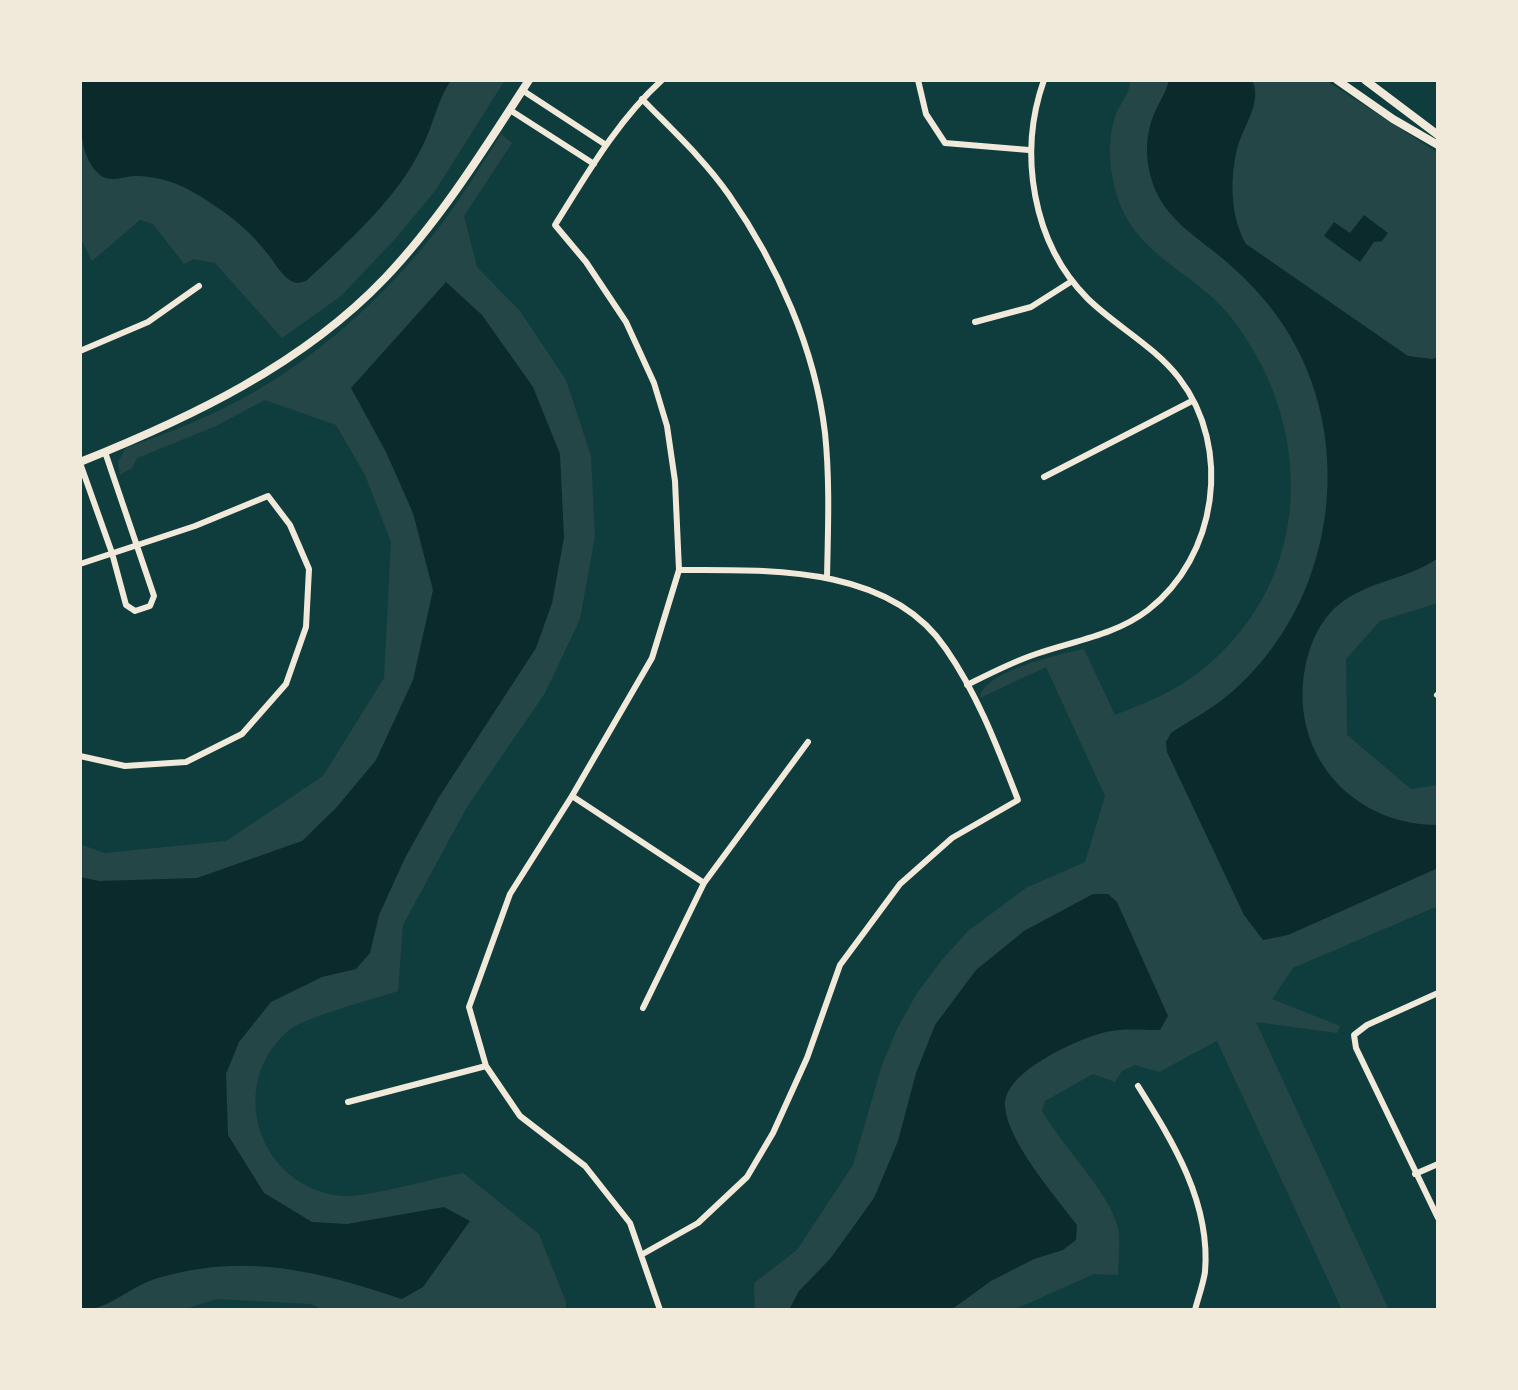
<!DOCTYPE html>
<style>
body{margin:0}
#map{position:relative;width:1518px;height:1390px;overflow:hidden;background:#0f3d3e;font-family:"IBM Plex Sans",sans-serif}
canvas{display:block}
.frame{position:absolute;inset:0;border:82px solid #f1e9da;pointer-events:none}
</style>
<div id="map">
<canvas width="1518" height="1390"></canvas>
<div class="frame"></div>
</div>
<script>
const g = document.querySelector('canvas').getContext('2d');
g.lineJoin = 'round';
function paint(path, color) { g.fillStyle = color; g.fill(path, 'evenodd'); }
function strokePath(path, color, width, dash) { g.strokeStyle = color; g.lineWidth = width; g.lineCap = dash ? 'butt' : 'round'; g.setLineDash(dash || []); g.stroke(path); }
const green = new Path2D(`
 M80 80H505L435 191 395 239 341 296 282 338 215 263 194 259 184 264 153 224 140 220 92 261 80 237Z
 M1130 80H1325L1438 153V603L1380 621 1346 659 1347 735 1411 789 1438 785V906L1293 968 1272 999 1340 1026 1337 1033 1256 1022 1389 1310H1342L1217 1041 1159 1072 1135 1065 1122 1071 1115 1082 1093 1074 1045 1101 1042 1111C1061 1145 1116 1199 1119 1234 1120 1248 1118 1262 1118 1275L1094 1274 1013 1310H755L754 1283 797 1250 853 1165 882 1065 897 1029 917 993 941 961 968 931 1026 888 1085 862 1105 796 1046 667 980 698C983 671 1060 654 1084 649L1115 715C1146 703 1176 691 1202 670 1315 579 1316 425 1230 316 1199 276 1145 259 1123 211 1110 182 1105 145 1116 114 1121 102 1130 94 1130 80Z
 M501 134 512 143 464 216 477 267 520 311 566 380 591 456 595 536 580 619 545 693 467 807 403 925 398 991C377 998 303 1018 289 1030 225 1084 258 1188 342 1196 366 1198 435 1178 463 1173L539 1234 566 1302V1310H323L311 1304 217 1299 182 1310H80V844L104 853 226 841 323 776 384 678 391 542 365 475 336 425 265 400 216 426 137 458 132 468 120 475 118 462 126 448C152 438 179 429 205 417 299 376 385 300 446 218 466 191 483 162 501 134Z`);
const water = new Path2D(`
 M80 80H451C437 101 434 123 423 145 398 198 348 242 306 281 299 283 298 284 291 281 281 275 274 261 266 252 254 236 237 221 221 210 194 191 171 177 137 176 124 175 112 184 100 175 76 155 80 109 80 80Z
 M1169 80H1252C1263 102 1243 126 1237 149 1230 179 1230 216 1246 244L1408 356 1432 359 1438 357V558C1404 582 1359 581 1330 613 1316 629 1309 648 1305 668 1289 754 1352 825 1438 825V868L1288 935 1263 940 1244 915 1167 752 1166 742 1171 733C1192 719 1214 708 1233 691 1340 597 1360 426 1274 312 1259 292 1241 274 1222 258 1194 235 1163 217 1152 181 1145 159 1145 136 1154 114 1159 102 1166 93 1169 80Z
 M1364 215 1388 233 1382 241 1374 242 1360 262 1324 236 1334 222 1350 233Z
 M446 282 482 315 533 387 560 454 564 538 552 603 536 648 439 797 405 858 379 915 370 953 356 969 322 977 271 1002 239 1042 226 1074 228 1135 264 1193 312 1222 347 1224 444 1207 470 1221 423 1287 402 1299C318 1271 246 1252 158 1278 129 1286 111 1310 80 1310V877L99 881 197 878 302 841 336 808 376 760 413 680 433 590 413 513 386 452 351 388Z
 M1093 894H1108L1117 902 1168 1016 1160 1030C1143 1030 1123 1028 1106 1032 1077 1039 1003 1072 1005 1106 1007 1141 1056 1197 1077 1225L1076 1240 1063 1250 1034 1259 991 1281 951 1310H789L799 1291 830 1259 874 1198 898 1141 916 1073 935 1025 976 970 1024 931Z`);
const minor = new Path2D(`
 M918 80 926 114 945 143 1029 150
 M522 90 606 145
 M642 99C672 130 704 159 729 195 777 264 815 348 825 433 830 481 828 529 827 578
 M510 110 594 164
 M975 322 1031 307 1072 281
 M80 351 148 322 199 286
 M80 463 112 553 126 605 135 611 150 606 154 596 105 452
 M1044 477 1192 401
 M80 564 195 526 268 496 290 525 309 569 306 627 286 684 242 734 186 762 125 766 80 756
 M967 685C989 674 1012 662 1036 654 1073 641 1116 635 1148 610 1217 557 1233 448 1179 378 1154 346 1117 327 1088 299 1032 243 1018 153 1044 80
 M1437 695 1438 694
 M572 796 704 883
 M1438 993 1367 1025 1354 1035 1356 1048 1438 1218
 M643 1008 704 883 808 742
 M1138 1086C1173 1142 1211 1203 1205 1272 1203 1285 1198 1298 1195 1310
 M348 1102 486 1066
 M1415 1174 1438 1164
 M641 1255 698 1223 747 1177 773 1133 807 1058 840 965 900 884 952 838 1018 800C998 749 978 695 946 649 890 565 769 570 680 570
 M660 1310 630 1223 585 1166 520 1116 486 1066 469 1007 510 894 572 796 652 658 679 570 675 481 667 426 654 383 626 322 586 262 555 225C587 174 617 121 662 80`);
const tertiary = new Path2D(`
 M1337 80 1393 119 1438 145
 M1365 80 1438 135
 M80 462C190 418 302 365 385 278 441 219 485 148 529 80`);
paint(green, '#244646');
paint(water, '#0a2a2b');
strokePath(minor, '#f1e9da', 6);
strokePath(tertiary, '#f1e9da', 8);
</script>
